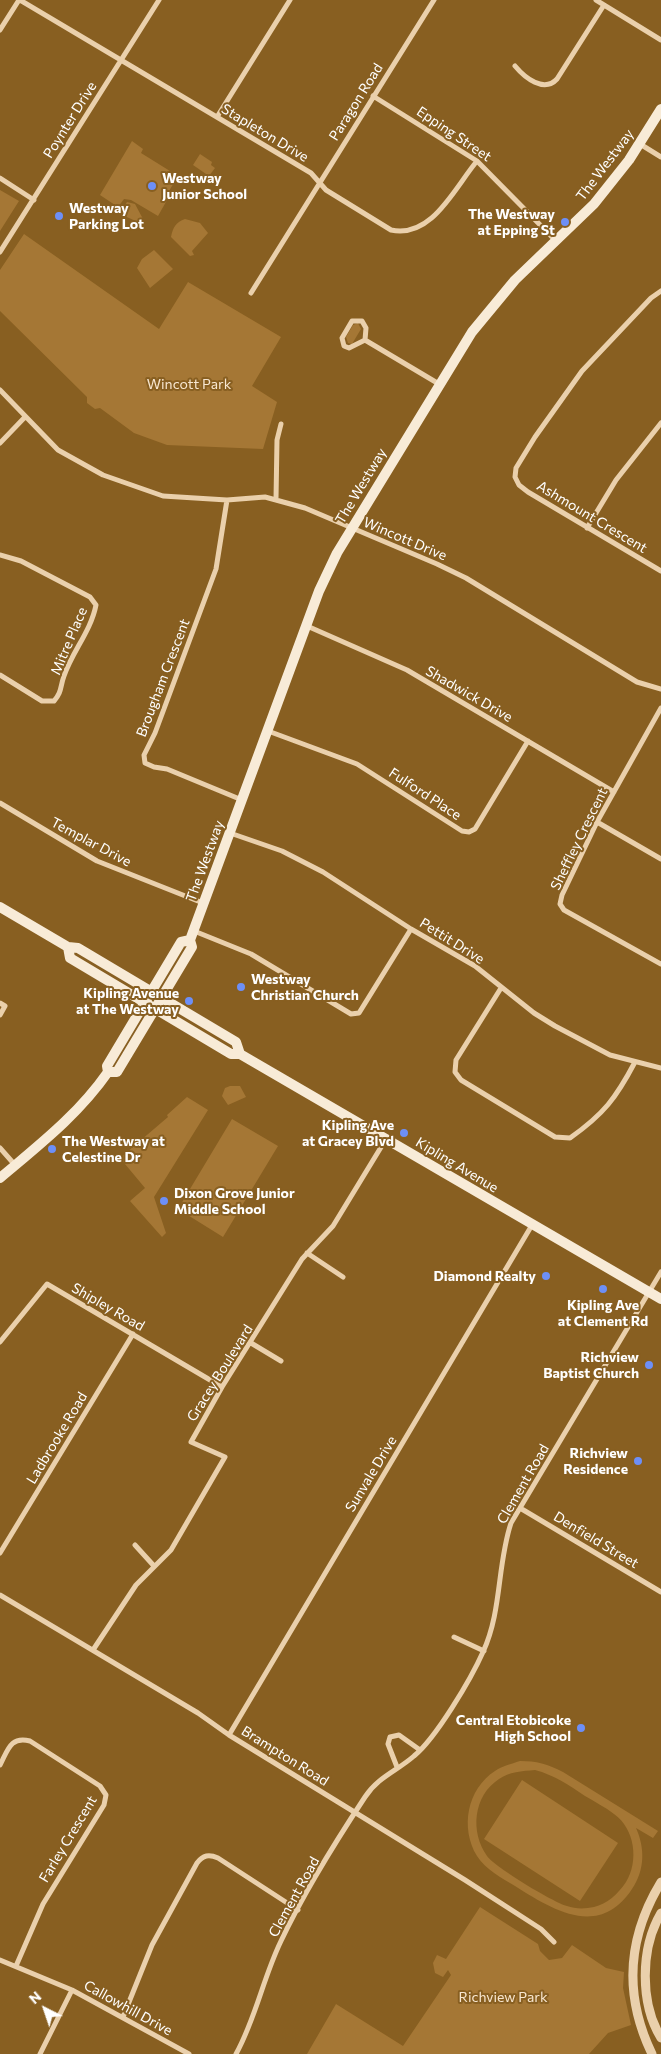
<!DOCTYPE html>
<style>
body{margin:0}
#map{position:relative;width:661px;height:2054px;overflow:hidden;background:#885f21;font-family:Commissioner,sans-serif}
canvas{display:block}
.north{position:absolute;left:20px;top:1984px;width:50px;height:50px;-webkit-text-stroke:4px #885f21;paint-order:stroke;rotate:319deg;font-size:14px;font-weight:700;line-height:20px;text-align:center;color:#fff}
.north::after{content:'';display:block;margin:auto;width:18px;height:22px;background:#fff;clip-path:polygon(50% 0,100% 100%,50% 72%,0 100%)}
</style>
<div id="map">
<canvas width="661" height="2054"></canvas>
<div class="north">N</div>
</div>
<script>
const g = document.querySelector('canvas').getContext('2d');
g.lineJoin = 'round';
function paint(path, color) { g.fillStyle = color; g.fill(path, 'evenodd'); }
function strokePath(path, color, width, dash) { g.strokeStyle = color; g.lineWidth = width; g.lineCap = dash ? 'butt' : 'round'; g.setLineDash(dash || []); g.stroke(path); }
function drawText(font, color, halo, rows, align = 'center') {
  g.font = font + ' Commissioner,sans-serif'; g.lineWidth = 4; g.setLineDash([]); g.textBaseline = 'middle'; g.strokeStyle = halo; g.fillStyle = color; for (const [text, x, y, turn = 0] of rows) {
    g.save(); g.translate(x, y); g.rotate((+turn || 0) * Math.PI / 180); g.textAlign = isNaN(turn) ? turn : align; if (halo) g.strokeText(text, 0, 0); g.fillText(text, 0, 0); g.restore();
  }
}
const green = new Path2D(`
 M132 141 143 149 141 153 178 176 169 191 171 193 158 216 131 200 124 199 118 207 100 195Z
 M200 154 212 162 211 165 215 168 209 176 193 165Z
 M0 190 19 201 0 231Z
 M127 202 135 204 143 219 138 222 120 214Z
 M185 219 200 223 208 233 192 251 194 255 190 256 171 237C173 227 176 222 185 219Z
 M24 234 159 329 188 282 281 337 252 386 277 402 263 449 167 445 134 433 100 408 95 409 87 403V397L0 311V270Z
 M154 250 173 269 150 288 137 268 142 259Z
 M358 323 361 329 352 344 348 343 346 337 353 325Z
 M230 1086H240L246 1097 228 1105 222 1096 225 1088Z
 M187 1097 208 1110 154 1197 166 1233 162 1237 130 1201 145 1188 120 1158 168 1117 167 1115Z
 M232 1119 278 1146 223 1237 178 1209Z
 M520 1761C536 1761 548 1764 563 1772L658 1831 653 1838 636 1828C645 1848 645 1870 632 1889 599 1939 553 1910 515 1886 502 1878 486 1870 477 1856 460 1828 467 1789 495 1771 502 1766 511 1764 520 1761ZM535 1770C554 1775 569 1785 585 1796 595 1802 605 1807 614 1814 635 1829 639 1861 626 1882 618 1894 607 1904 594 1907 585 1909 575 1909 567 1906 553 1902 496 1868 487 1856 470 1832 473 1796 499 1779 509 1772 522 1771 535 1770Z
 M522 1780 618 1843 580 1901 484 1839Z
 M480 1907 538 1944 540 1951 549 1960 562 1958 572 1945 606 1968 624 1972 623 1988 631 2025 608 2033 589 2054H307L336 2004 403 2046 451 1975 448 1970 443 1977 435 1973 433 1963 437 1955 446 1959Z`);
const minor = new Path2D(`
 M20 0 311 173 326 190 391 230C432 239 455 187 477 161
 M596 0 661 40
 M0 30 19 0
 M515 66C525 78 544 93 557 79L604 5
 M373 96 477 161 556 241
 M217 117 290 0
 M640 144 661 157
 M0 178 34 200
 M0 252 159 0
 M661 291 651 298 582 371 535 437 516 468 515 477 519 485 528 492 661 571
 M251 293 434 0
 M365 340 349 348 344 346 342 338 352 321H362L366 328 365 340 439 384
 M0 390 58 450 103 475 163 496 227 500 265 497 305 508 437 564 466 578 637 682 661 689
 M0 443 25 417
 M276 499 277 440 281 424
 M227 500 216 569 155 733 144 755 145 763 154 767 167 769 242 800
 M587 528 616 480 661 423
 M0 555 21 561 90 597 96 605C91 631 72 652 64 676 60 687 62 692 54 701H42L0 675
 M307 626 407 670 614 792
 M661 708 597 822 562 895 560 904 564 910 661 964
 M268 731 357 764 462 831 469 832 475 829 528 741
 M0 803 97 861 203 903
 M597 822 661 859
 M230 833 282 851 323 872 411 929 475 966 534 1013 555 1026 610 1055 661 1068
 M194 931 251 954 351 1014 359 1013 411 929
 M501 988 456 1060 455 1072 461 1080 555 1137 570 1138C604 1114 616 1098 635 1062
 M0 1003 5 1006 0 1015
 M0 1148 15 1165
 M307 1253 343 1277
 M0 1342 47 1284 222 1387
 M251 1343 281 1361
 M520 1508 661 1592
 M135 1545 154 1566
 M0 1553 133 1334
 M0 1595 198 1713 229 1735 465 1880 541 1929 554 1942
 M454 1637 484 1651
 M93 1650 136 1585 171 1550 225 1457 191 1442 222 1387 302 1259 333 1226 386 1139
 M229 1735 532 1225
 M0 1765C8 1750 10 1736 30 1741L100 1786 106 1795 104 1805 43 1904 16 1966
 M397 1767 388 1744 390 1737 399 1735 420 1750
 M0 1960 72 1990 189 2054
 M123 2017 152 1945 197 1863C203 1855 209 1854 218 1858L298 1910
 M40 2054 72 1990
 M236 2054C256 2018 263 1978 281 1941 303 1894 336 1841 365 1797 378 1777 397 1771 414 1756 436 1738 471 1679 483 1652 502 1611 497 1565 511 1523L661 1272`);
const tertiary = new Path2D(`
 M661 1913C640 1949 640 2003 661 2038
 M652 2054C624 1996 627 1938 661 1882`);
const secondary = new Path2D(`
 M0 907 68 947 78 948 236 1042 240 1054
 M68 947 70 958 231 1054H240L661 1299
 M108 1072H117L192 947 190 940 319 591 337 553 472 332 515 280 594 204 629 160 661 109
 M0 1178C39 1145 78 1115 108 1072L107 1066 181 942 190 940`);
const markers = [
 [152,186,5,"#6d8ff7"],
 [59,216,5,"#6d8ff7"],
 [565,222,5,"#6d8ff7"],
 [241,987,5,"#6d8ff7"],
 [189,1001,5,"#6d8ff7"],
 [404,1133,5,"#6d8ff7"],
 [52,1149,5,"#6d8ff7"],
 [164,1201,5,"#6d8ff7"],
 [546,1276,5,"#6d8ff7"],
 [603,1289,5,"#6d8ff7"],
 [649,1365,5,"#6d8ff7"],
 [638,1461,5,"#6d8ff7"],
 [581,1728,5,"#6d8ff7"]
];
const streetNames = [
 ["Paragon Road",356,102,-58],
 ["Poynter Drive",70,120,-58],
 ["Stapleton Drive",265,133,31],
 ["Epping Street",454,134,34],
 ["The Westway",605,165,-53],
 ["The Westway",361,486,-59],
 ["Ashmount Crescent",592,517,31],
 ["Wincott Drive",405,539,23],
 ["Mitre Place",69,641,-67],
 ["Brougham Crescent",163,678,-69],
 ["Shadwick Drive",469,694,30],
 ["Fulford Place",425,794,33],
 ["Sheffley Crescent",579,839,-64],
 ["Templar Drive",91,842,28],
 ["The Westway",205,861,-70],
 ["Pettit Drive",452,941,32],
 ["Kipling Avenue",457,1165,31],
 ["Shipley Road",108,1307,30],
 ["Gracey Boulevard",220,1373,-58],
 ["Ladbrooke Road",57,1438,-59],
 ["Sunvale Drive",371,1474,-59],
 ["Clement Road",523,1484,-60],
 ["Denfield Street",596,1540,31],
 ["Brampton Road",285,1756,32],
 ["Farley Crescent",68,1839,-59],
 ["Clement Road",294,1897,-61],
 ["Callowhill Drive",128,2008,29]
];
const poiNames = [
 ["Westway",162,178,"left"],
 ["Junior School",162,194,"left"],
 ["Westway",69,208,"left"],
 ["Parking Lot",69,224,"left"],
 ["The Westway",555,214],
 ["at Epping St",555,230],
 ["Westway",251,979,"left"],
 ["Christian Church",251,995,"left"],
 ["Kipling Avenue",179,993],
 ["at The Westway",179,1009],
 ["Kipling Ave",394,1125],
 ["at Gracey Blvd",394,1141],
 ["The Westway at",62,1141,"left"],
 ["Celestine Dr",62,1157,"left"],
 ["Dixon Grove Junior",174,1193,"left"],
 ["Middle School",174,1209,"left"],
 ["Diamond Realty",536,1276],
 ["Kipling Ave",603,1305,"center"],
 ["at Clement Rd",603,1321,"center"],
 ["Richview",639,1357],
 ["Baptist Church",639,1373],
 ["Richview",628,1453],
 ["Residence",628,1469],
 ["Central Etobicoke",571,1720],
 ["High School",571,1736]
];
const parkNames = [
 ["Wincott Park",189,384],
 ["Richview Park",503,1997]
];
paint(green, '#a57735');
strokePath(minor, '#ead0ac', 5);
strokePath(tertiary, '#ead0ac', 9);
strokePath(secondary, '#f8ebd7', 10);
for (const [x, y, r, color] of markers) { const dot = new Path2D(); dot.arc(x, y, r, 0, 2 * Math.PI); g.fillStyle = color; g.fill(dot); strokePath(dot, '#885f21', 2); }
drawText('14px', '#fff', '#885f21', streetNames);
drawText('bold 14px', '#fff', '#885f21', poiNames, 'right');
drawText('14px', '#f8e7d0', '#885f21', parkNames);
</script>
